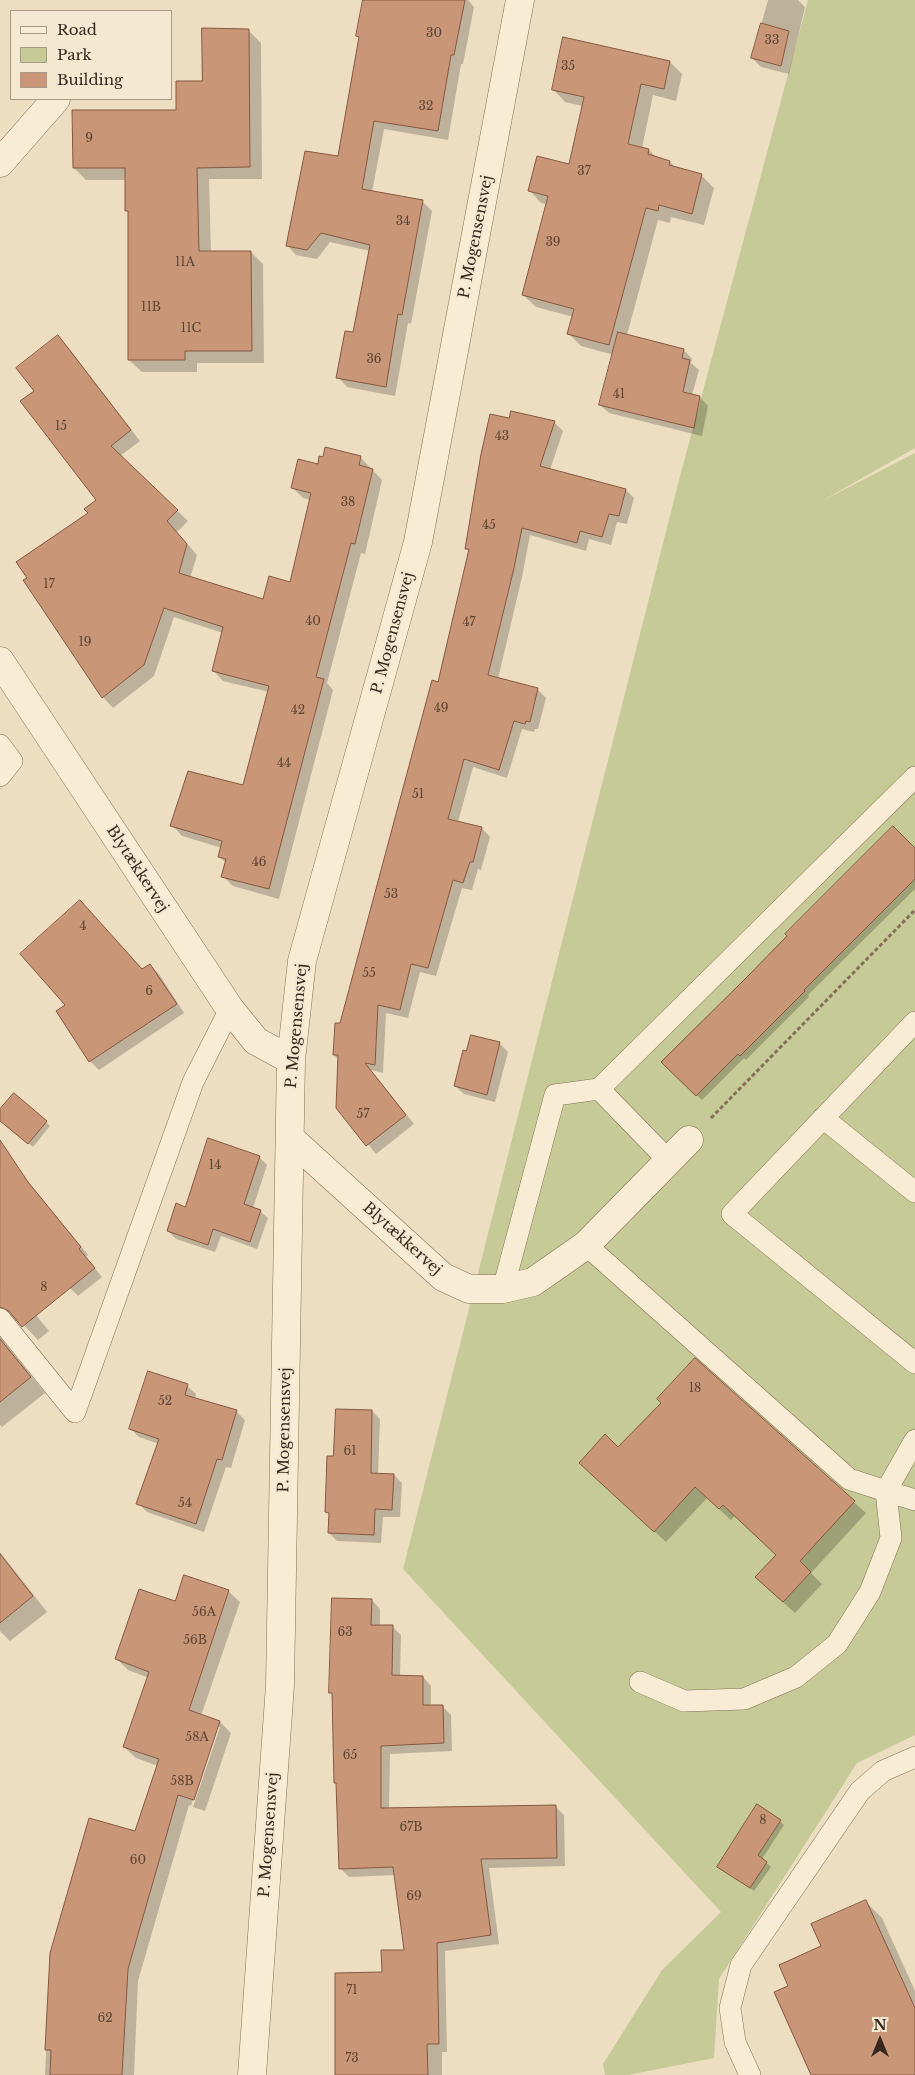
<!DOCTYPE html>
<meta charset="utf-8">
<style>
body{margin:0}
#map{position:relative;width:915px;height:2075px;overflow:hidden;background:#eddec2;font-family:"Libre Baskerville",serif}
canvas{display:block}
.legend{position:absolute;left:10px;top:10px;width:162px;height:90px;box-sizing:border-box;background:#f4e8d1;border:1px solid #a89b89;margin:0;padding:6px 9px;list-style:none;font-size:15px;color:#36281d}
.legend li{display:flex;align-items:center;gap:10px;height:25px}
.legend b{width:25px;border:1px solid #a89b89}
.north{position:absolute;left:855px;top:2015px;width:50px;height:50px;-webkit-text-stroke:4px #f4e8d1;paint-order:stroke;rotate:0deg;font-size:14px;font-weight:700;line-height:20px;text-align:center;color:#36281d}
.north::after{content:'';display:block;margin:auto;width:18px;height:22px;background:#36281d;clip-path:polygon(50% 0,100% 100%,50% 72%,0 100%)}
</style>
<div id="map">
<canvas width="915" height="2075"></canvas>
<ul class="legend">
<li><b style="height:6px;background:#f8ecd4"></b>Road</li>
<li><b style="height:14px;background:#c6ca96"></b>Park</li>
<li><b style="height:14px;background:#ca9678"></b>Building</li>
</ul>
<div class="north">N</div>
</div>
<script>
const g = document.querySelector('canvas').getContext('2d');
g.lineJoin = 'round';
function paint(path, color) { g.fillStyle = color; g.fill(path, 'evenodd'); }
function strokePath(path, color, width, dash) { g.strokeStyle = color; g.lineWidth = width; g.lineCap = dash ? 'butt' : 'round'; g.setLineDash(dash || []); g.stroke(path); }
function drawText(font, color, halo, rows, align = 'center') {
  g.font = font + ' "Libre Baskerville",serif'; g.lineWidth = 4; g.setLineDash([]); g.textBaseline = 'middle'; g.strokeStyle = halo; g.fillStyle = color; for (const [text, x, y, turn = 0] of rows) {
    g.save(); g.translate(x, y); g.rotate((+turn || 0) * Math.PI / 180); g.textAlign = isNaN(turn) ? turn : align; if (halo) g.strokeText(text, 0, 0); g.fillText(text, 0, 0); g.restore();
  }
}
const green = new Path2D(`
 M808 0H915V448L820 502 915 453V1735L857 1763 719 1979 714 2058 628 2075H605L603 2064 662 1970 721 1912 403 1569 679 480Z`);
const shadow = new Path2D(`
 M364 0H468L474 7 463 64H461L448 140 384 129 372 192 423 202 432 211 411 324 408 323 395 396 347 387 338 377 354 333 370 251 330 242 317 259 296 255 287 245 339 158 360 39 357 35Z
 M768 0H798L805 7 789 74 761 67 752 58Z
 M248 30 261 43 262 179H209L211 252H251L263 264 264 363H197V372H142L129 360V213L126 210V180H86L74 168 178 111Z
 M670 62 682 74 676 101 653 95 642 148 649 150 657 158 670 162 677 169 702 176 714 188 704 225 671 217 670 223 658 220 627 335 684 350 692 359 691 363 699 370 692 395 700 397 708 406 702 436 609 413 600 405 614 355 581 346 569 334 574 317 536 307 523 295 547 204 541 203 529 190 570 165 583 106 565 102 553 89Z
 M58 337 68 347 140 441 120 456 188 521 177 532 197 555 190 578 264 600 291 583 310 500 303 498 293 488 319 465 360 457 382 480 365 554 361 553 327 683 333 690 279 899 233 886 223 876 226 863 219 856 222 848 182 836 172 825 244 786 269 692 223 681 213 670 223 633 174 617 154 676 113 708 103 697 25 580 90 514 98 501 35 391Z
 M510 420 554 422 563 431 550 470 626 490 634 498 627 524 617 522 611 545 589 539 586 551 530 535 522 577 498 679 538 690 546 698 538 729H535L534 732 522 729 507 778 473 767 458 822 482 828 490 837 481 870 478 869 472 890 462 888 436 976 420 972 408 1018 386 1013 383 1073 371 1070 414 1124 376 1154 337 1107 339 1060 334 1055 341 1025 438 683 470 552 466 548Z
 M915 850V889L808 995 809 997 746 1060 744 1058 702 1100 662 1062Z
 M150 965 159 974 184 1013 99 1070 90 1061 142 971Z
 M500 1044 508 1052 495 1102 464 1094 455 1086Z
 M0 1110 46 1122 50 1126 33 1147 0 1120Z
 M0 1147 88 1255 86 1257 102 1277 78 1296 70 1288 0 1185Z
 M259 1157 267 1165 253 1208 260 1211 268 1218 257 1249 221 1236 215 1252 176 1239 168 1231 186 1208Z
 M0 1271 49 1331 38 1340 20 1321H13L2 1336 5 1343 45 1393 2 1427 0 1425Z
 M695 1360 866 1513 811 1573 822 1584 795 1613 768 1589 777 1555 735 1516 731 1520 707 1498 666 1542 592 1474 662 1403Z
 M187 1386 196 1394 195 1399 236 1411 245 1420 231 1468 226 1467 204 1532 147 1512 138 1503 159 1444 139 1437 130 1428Z
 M372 1411 380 1419 378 1474 394 1475 402 1483 400 1517H383L381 1543 337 1541 329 1533 330 1515 326 1512 334 1457Z
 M0 1552 47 1612 10 1641 0 1631Z
 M228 1591 240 1602 201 1716 220 1722 231 1733 205 1811 193 1807 220 1727H217L191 1806 189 1805 138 1981 134 2075H45L51 1953 136 1833 158 1766 136 1758 124 1747 149 1678 128 1670 117 1659 176 1603Z
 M372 1600 380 1609V1626H392L401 1635 400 1677H423L431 1686V1706H442L451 1715 452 1751 390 1754 389 1809 555 1806 564 1815 565 1866 489 1868 499 1944 445 1951 447 2052H442V2075H337L383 1973 406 1951 396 1875 349 1877 340 1868 337 1784 335 1782 334 1696 330 1692Z
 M780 1821 784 1825 762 1859 771 1867 754 1891 718 1867Z
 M866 1902 882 1918 915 1991V2075H813L790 1987 823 1947Z`);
const building = new Path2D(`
 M363 0H465L454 55H451L438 131 374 121 362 189 423 200 402 315 398 314 386 387 336 378 345 331 353 332 370 245 321 233 307 250 286 246 305 151 338 156 359 37 356 36Z
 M761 23 789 31 781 66 751 58Z
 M202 28 249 29 250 167 197 168 199 251H251L252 351H185V360H128V211H125V168H73L72 110H176V81H202Z
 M563 37 670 61 664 89 641 84 628 144 649 149 648 154 670 161 669 165 702 174 692 214 659 205 658 211 646 208 609 345 567 334 574 309 522 295 548 196 528 191 537 156 569 164 584 97 552 90Z
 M618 332 684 349 682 358 690 360 683 392 700 396 694 428 599 405Z
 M58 335 131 430 111 446 178 510 167 521 187 544 179 573 263 599 269 576 290 582 311 493 291 488 298 459 318 464 319 456 323 457 325 447 361 456 359 465 373 469 355 544 351 543 316 677 324 679 269 889 221 877 226 859 218 857 222 841 170 826 188 771 243 785 269 686 212 671 223 627 164 608 144 665 102 698 23 580 27 578 16 562 88 513 84 509 96 500 20 401 34 391 16 368Z
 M511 411 555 421 540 466 626 489 619 516 609 514 602 537 580 531 577 543 522 528 514 568 488 675 538 688 530 722 526 721 525 724 514 721 499 770 464 759 448 819 482 827 473 862H470L463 883 453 880 428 968 411 964 400 1010 378 1005 375 1065 365 1063 406 1115 366 1146 336 1108 338 1055H333L335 1023H340L432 680 438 682 469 549H465L481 454 490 414 509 418Z
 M893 826 915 848V879L804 990 805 991 740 1056 738 1054 696 1096 661 1062 746 978 787 936 785 934Z
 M80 900 142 969 150 964 177 1004 89 1062 56 1011 65 1005 20 954Z
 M471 1035 500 1042 487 1095 454 1086 463 1050 466 1051Z
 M14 1093 47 1121 28 1144 0 1121V1109Z
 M208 1138 260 1156 244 1204 261 1210 250 1242 213 1229 208 1245 167 1231 176 1203 185 1207Z
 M0 1140 28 1182 81 1247 79 1249 95 1268 22 1327 9 1311 0 1307Z
 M0 1339 31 1377 0 1402Z
 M695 1358 855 1501 800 1561 811 1572 783 1602 755 1577 776 1555 723 1505 719 1509 695 1487 654 1532 579 1463 605 1434 618 1447 661 1403 657 1399Z
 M148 1371 188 1384 185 1395 237 1410 222 1460 217 1459 196 1524 136 1504 159 1439 129 1429Z
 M336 1409 372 1410 371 1473 394 1474 392 1510 375 1509 374 1535 328 1533 329 1513 325 1512 327 1456H333Z
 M0 1554 33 1596 0 1623Z
 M184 1575 229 1590 189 1710 220 1721 194 1800 178 1795 128 1969 122 2075H50L51 2050H45L50 1953 89 1818 135 1831 159 1759 123 1747 149 1672 115 1659 139 1589 175 1601Z
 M332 1598 372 1599 371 1625H393L392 1675 423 1676V1705H443L444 1743 381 1746V1808L556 1805 557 1858 481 1859 491 1935 437 1943 439 2044H427L428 2075H335V1973L382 1972 381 1950H404L393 1867 339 1869 336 1783H334L332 1693H329Z
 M757 1804 781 1820 758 1855 767 1862 750 1888 717 1867Z
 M866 1900 915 2008V2075H811L774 1992 788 1986 779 1965 821 1946 811 1924Z`);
const path = new Path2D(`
 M711 1118 915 910`);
const service = new Path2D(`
 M0 745 12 761 0 776
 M915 1022 732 1214 915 1363
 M599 1089 915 777
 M823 1118 915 1192
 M586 1245 849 1479 886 1491 891 1538 870 1592 837 1644 796 1677 744 1699 684 1701 640 1682
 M503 1289 555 1095 599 1089 669 1161
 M0 1319 75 1412 193 1082 230 1009
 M915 1440 886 1491 915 1500
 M750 2075 735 2042 730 2008 741 1965 860 1791 883 1771 915 1757`);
const minor = new Path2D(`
 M0 163 56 99
 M0 661 230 1009 256 1041 291 1060
 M290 1138 443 1277 469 1289H503L533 1282 586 1245 689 1140
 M252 2075 280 1685 291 1060 302 961 418 542 520 0`);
const numberNames = [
 ["30",434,34],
 ["33",772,41],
 ["35",568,67],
 ["32",426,107],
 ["9",89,139],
 ["37",584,172],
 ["34",403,222],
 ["39",553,243],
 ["11A",185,263],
 ["11B",151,308],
 ["11C",191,329],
 ["36",374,360],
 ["41",619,395],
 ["15",61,427],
 ["43",502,437],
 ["38",348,503],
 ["45",489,526],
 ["17",49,585],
 ["40",313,622],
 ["47",469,623],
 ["19",85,643],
 ["49",441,709],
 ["42",298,711],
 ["44",284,764],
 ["51",418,795],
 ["46",259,863],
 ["53",391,895],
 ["4",83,927],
 ["55",369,974],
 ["6",149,992],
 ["57",363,1115],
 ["14",215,1166],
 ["8",44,1288],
 ["18",695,1389],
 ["52",165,1402],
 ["61",350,1452],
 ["54",185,1504],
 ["56A",204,1613],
 ["63",345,1633],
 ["56B",195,1641],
 ["58A",197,1738],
 ["65",350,1756],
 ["58B",182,1782],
 ["8",763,1821],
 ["67B",411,1828],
 ["60",138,1861],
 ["69",414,1897],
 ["71",352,1991],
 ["62",105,2019],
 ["73",352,2059]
];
const streetNames = [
 ["P. Mogensensvej",476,237,-79],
 ["P. Mogensensvej",393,633,-75],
 ["Blytækkervej",137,869,57],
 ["P. Mogensensvej",297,1026,-85],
 ["Blytækkervej",402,1239,42],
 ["P. Mogensensvej",285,1430,-89],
 ["P. Mogensensvej",269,1835,-86]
];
paint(green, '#c6ca96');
paint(shadow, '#0003');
paint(building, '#ca9678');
strokePath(building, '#845840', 1);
strokePath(service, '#866f59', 22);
strokePath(minor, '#866f59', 29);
strokePath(path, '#866f59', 3, [4, 2.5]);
strokePath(service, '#f8ecd4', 21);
strokePath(minor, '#f8ecd4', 28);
drawText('12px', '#5b4434', null, numberNames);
drawText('15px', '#36281d', '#f4e8d1', streetNames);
</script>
